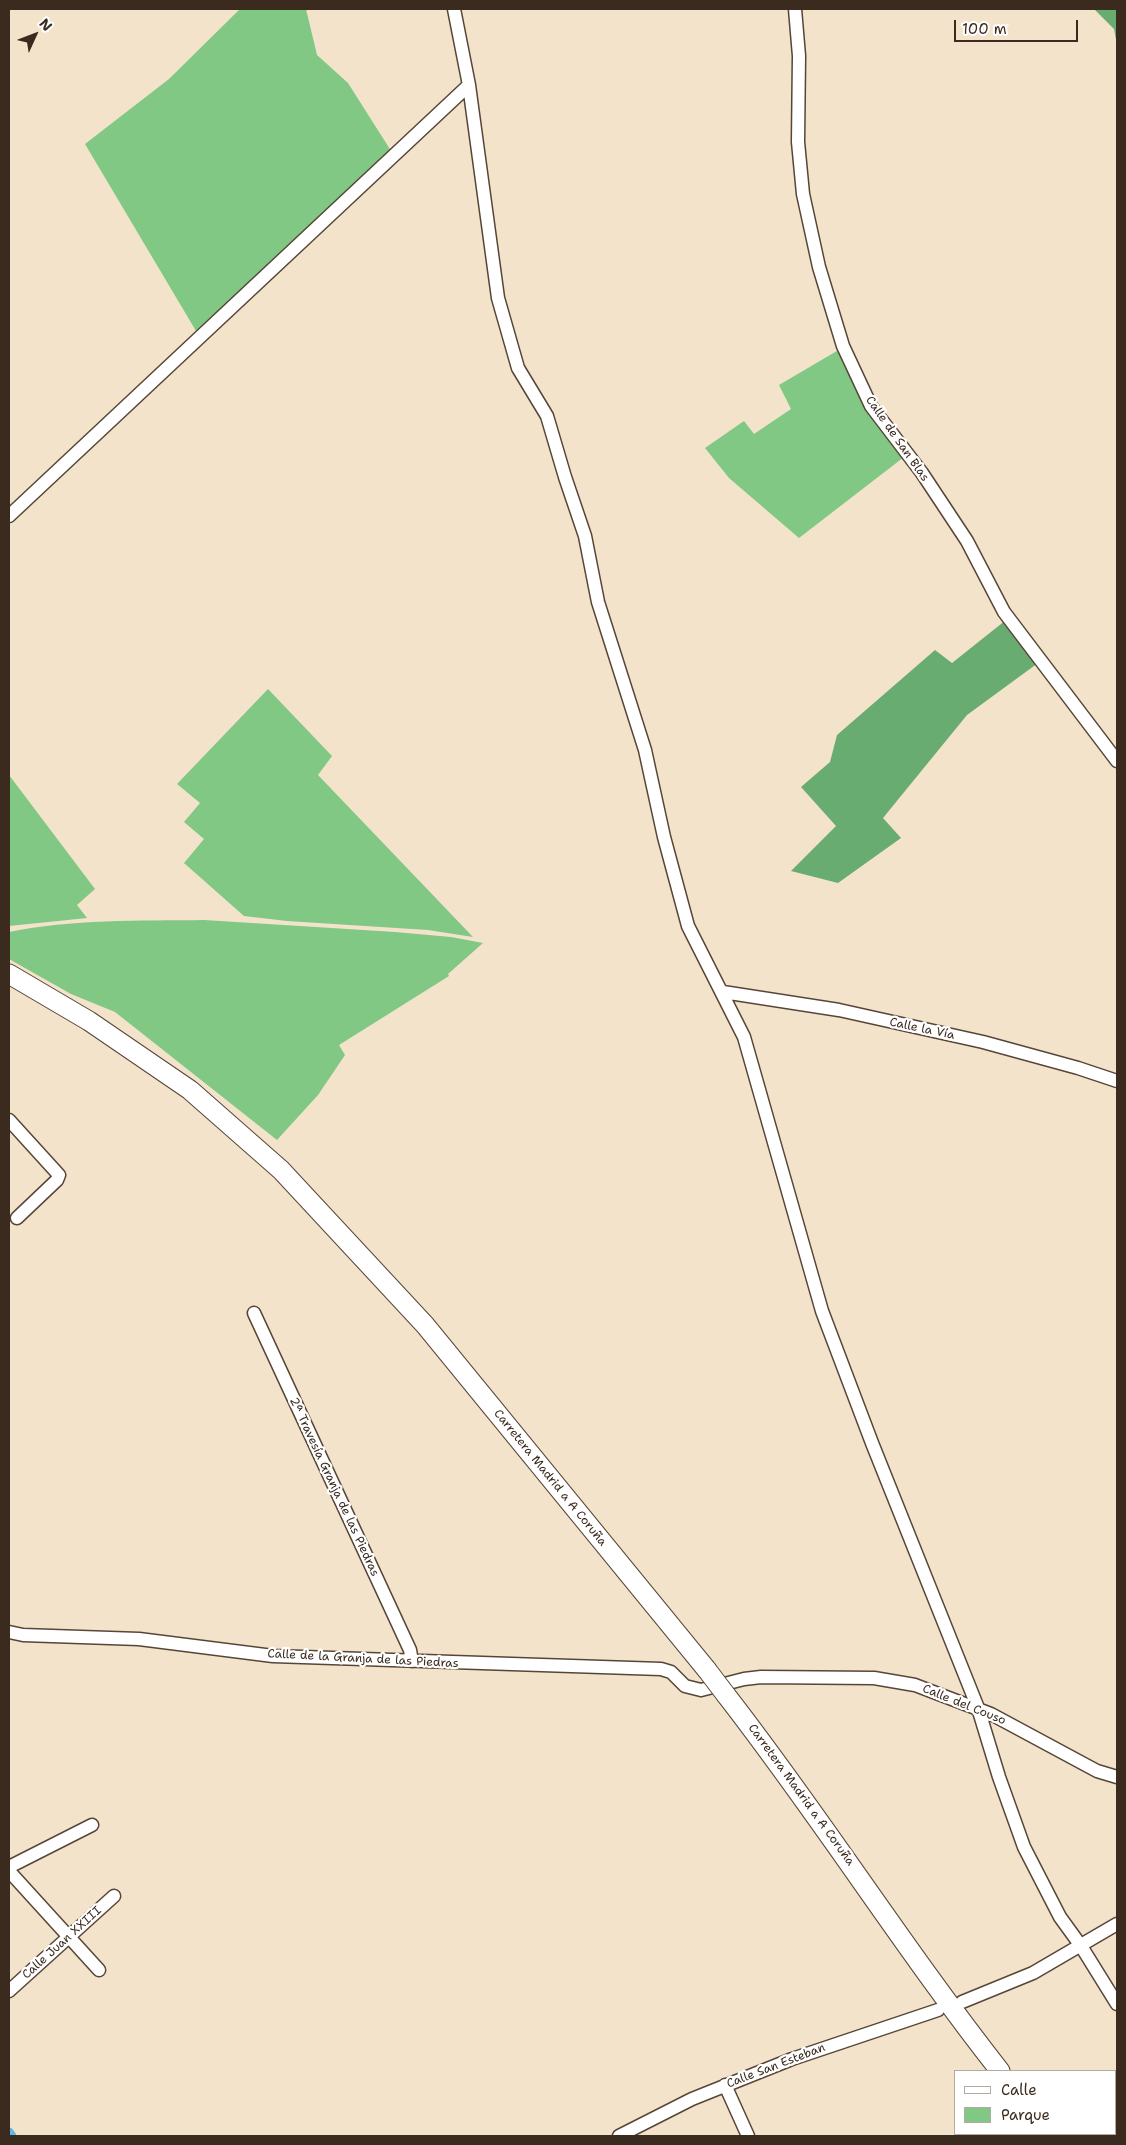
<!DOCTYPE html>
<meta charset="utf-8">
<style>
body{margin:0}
#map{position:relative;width:1126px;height:2145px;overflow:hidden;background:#f3e3ca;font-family:"Shantell Sans",sans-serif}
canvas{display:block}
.frame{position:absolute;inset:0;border:10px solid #3b2a1e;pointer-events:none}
.legend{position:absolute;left:954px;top:2070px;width:162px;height:65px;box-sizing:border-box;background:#fff;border:1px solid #b1aaa5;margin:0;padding:6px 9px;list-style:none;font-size:15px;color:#3b2a1e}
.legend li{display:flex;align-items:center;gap:10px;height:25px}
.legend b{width:25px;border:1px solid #b1aaa5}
.north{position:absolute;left:10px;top:10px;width:50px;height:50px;-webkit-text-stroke:4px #fff;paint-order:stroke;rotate:47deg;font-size:14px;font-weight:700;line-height:20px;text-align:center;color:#3b2a1e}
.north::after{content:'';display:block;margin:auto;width:18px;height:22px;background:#3b2a1e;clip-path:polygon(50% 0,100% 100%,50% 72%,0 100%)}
.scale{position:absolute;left:954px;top:20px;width:124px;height:22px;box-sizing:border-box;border:2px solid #3b2a1e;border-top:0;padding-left:6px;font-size:15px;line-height:18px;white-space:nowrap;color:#3b2a1e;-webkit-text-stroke:4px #fff;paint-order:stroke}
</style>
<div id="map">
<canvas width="1126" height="2145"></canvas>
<div class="frame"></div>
<ul class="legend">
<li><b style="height:6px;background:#fff"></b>Calle</li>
<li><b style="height:14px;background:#80c884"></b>Parque</li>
</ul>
<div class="north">N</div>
<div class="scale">100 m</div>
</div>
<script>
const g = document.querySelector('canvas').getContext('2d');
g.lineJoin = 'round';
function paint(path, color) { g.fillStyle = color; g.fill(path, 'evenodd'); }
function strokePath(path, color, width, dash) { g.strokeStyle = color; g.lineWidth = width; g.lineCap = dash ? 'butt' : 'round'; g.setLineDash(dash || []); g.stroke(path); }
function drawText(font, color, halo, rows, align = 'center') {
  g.font = font + ' "Shantell Sans",sans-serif'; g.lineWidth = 4.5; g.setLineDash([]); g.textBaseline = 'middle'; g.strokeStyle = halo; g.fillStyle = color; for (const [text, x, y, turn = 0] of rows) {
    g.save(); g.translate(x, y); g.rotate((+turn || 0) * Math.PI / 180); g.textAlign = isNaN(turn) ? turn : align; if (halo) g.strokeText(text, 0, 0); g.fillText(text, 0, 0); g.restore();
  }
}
const green = new Path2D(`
 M240 9H306L317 55 348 83 393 154 199 336 85 144 169 79Z
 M842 348 904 457 799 538 729 478 705 448 744 421 754 434 791 409 779 385Z
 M268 689 332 756 318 775 473 937 428 930 287 921 244 916 184 863 204 839 184 822 200 803 177 784Z
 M9 775 95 889 77 905 87 918 9 926Z
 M204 920 395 932 451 937 483 943 448 974 449 976 339 1045 345 1055 318 1095 277 1140 115 1012 71 994 9 959V932C72 919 139 921 204 920Z`);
const forest = new Path2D(`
 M1094 9H1117V45L1114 29Z
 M1006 620 1038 663 967 715 883 818 901 838 838 883 791 871 836 826 801 787 830 762 837 735 935 650 952 663Z`);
const canal = new Path2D(`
 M9 2132 12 2136`);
const minor = new Path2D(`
 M454 9 469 85 498 298 518 368 547 416 565 477 585 536 598 602 645 750 664 837 688 926 744 1037 822 1311 872 1443 978 1708 999 1777 1024 1847 1060 1917 1081 1946 1117 2004
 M795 9 799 56 798 142 803 194 819 267 843 346 871 406 922 473 967 541 1004 612 1117 761
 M9 516 469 85
 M723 992 839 1010 983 1042 1078 1068 1117 1081
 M9 1120 59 1175 57 1180 17 1218
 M254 1313 410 1650 412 1661
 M9 1632 23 1635 139 1639 273 1656 661 1669 671 1672 685 1686 701 1690 744 1679 761 1677 874 1678 915 1685 991 1714 1097 1771 1117 1777
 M9 1867 92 1825
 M9 1871 99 1970
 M9 1991 114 1896
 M962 2002 1033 1973 1117 1924
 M725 2085 748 2136
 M619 2136 692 2099 792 2059 938 2010`);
const highway = new Path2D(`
 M9 974 89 1021 190 1090 281 1170 425 1325 707 1670
 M726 1695C821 1817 904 1949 1000 2071
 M1048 2134 1050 2136`);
const highwayBridge = new Path2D(`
 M707 1670 726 1695`);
const streetNames = [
 ["Calle de San Blas",897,439,55],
 ["Calle la Vía",922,1029,12],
 ["Carretera Madrid a A Coruña",550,1478,51],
 ["2ª Travesía Granja de las Piedras",334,1487,65],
 ["Calle de la Granja de las Piedras",363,1659,3],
 ["Calle del Couso",964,1705,22],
 ["Carretera Madrid a A Coruña",801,1795,54],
 ["Calle Juan XXIII",62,1943,-42],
 ["Calle San Esteban",776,2066,-21]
];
paint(green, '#80c884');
paint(forest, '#68ac72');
strokePath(canal, '#65b9e1', 9);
strokePath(minor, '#574638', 15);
strokePath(highway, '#574638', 21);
strokePath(minor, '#fff', 12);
strokePath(highway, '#fff', 19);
strokePath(highwayBridge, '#574638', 21, []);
strokePath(highwayBridge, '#fff', 19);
drawText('12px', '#3b2a1e', '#fff', streetNames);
</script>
